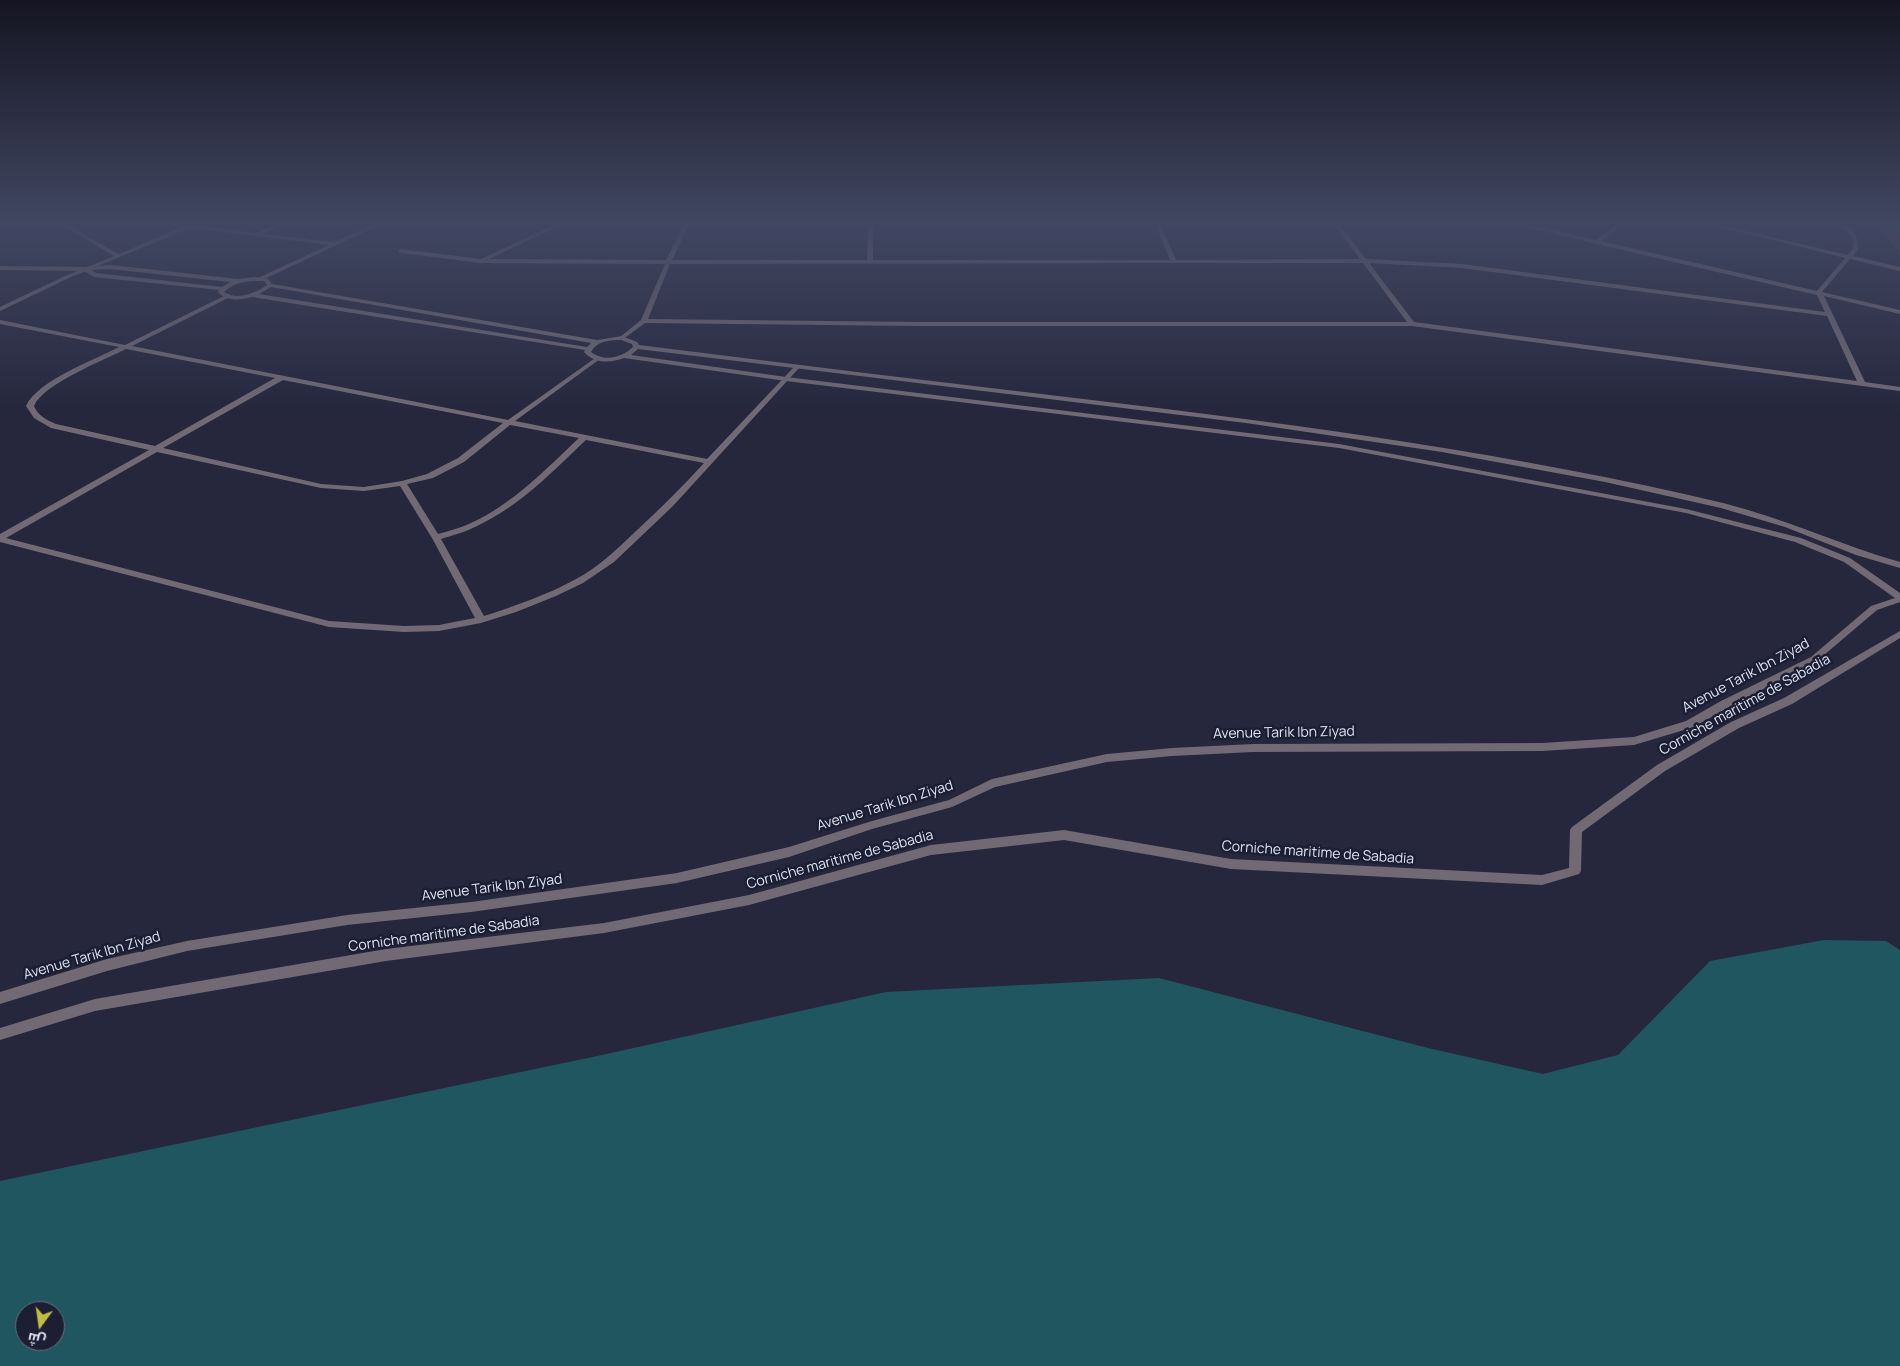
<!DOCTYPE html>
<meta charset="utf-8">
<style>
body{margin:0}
#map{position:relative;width:1900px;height:1366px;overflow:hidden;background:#26273d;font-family:Manrope,Cairo,sans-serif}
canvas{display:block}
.north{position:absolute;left:15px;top:1301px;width:50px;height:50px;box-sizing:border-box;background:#1c1e33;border:1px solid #6a6c7f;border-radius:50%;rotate:194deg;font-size:14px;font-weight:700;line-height:20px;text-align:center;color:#e0e2f1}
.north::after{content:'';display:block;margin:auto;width:18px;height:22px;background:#c0be41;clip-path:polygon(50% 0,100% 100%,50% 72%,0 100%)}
</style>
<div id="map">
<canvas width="1900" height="1366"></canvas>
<div class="north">ش</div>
</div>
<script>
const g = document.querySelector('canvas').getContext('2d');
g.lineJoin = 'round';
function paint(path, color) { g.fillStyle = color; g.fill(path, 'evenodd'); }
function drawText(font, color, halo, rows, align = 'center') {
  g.font = font + ' Manrope,sans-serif'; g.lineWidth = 5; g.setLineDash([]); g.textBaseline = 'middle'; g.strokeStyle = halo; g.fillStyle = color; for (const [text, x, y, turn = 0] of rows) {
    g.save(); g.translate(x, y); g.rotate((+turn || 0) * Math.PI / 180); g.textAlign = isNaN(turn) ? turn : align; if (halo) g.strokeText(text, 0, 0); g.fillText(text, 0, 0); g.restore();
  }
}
const green = new Path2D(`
 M1861 223H1900V255L1880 228Z`);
const water = new Path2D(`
 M1824 940 1886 941 1900 950V1366H0V1181L602 1055 886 992 1159 978 1428 1048 1543 1074 1618 1055 1710 961ZM25 1311H55V1341H25Z`);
const pedestrian = new Path2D(`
 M1900 631V638L1792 704 1739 728 1665 771 1582 832 1581 871 1579 874 1542 885 1231 869 1064 840 931 855 749 905 604 933 386 961 95 1011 0 1040V1028L95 999 386 949 604 923 749 895 931 845 1064 830 1231 859 1542 875 1569 868 1570 830 1572 827 1657 765 1731 722 1784 698Z`);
const minor = new Path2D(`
 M59 223H64L119 254 182 227 162 225 160 223 188 225 199 223 196 225 255 233 280 223H286L262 234 334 242 377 223H384L260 281 258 280V278L329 245 190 228 69 278 0 311V307L65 276 114 256Z
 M558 223H565L489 259 666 260 685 223H690L672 260H867L868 223H873V260H1170L1155 223H1160L1176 260 1360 259 1333 223H1338L1366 259 1462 264 1825 312 1817 295 1596 244 1514 223H1522L1596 240 1620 223H1625L1601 241 1817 291 1845 258 1704 223H1712L1848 255C1862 239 1847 232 1835 223 1850 222 1860 236 1858 250L1853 256 1900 267V271L1850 259 1822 292 1900 310V314L1824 296 1865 382 1900 387V391L1412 326H916L645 323 622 340 619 338 620 337 641 320 665 264 480 263 401 253 398 251 401 249 481 259ZM1176 263H1363L1407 322H916L648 319 670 264ZM1369 263 1462 268 1827 316 1857 381 1414 322Z
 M228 294 230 295V297L132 346 508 420 598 356 600 357V359L515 421 707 459 794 367 799 368 673 506 614 562 583 583 556 596 516 612 481 623 439 631 404 632 329 627 0 542V534L149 450 51 428 34 418 26 406C37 381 94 360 119 347L0 324V320L125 345ZM126 349 275 378 155 446 56 424C47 420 38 416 34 406 43 384 104 360 126 349ZM283 380 503 423 458 458 427 474 402 481 364 487 321 484 163 448ZM510 425 579 438C546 469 513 504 471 523 460 528 449 531 438 534L407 484 433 478 464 462ZM586 440 704 463C682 487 660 509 636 531 617 549 599 567 576 579 547 595 515 606 484 616L441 539C453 535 466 532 477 526 520 506 553 471 586 440ZM157 452 321 488 364 491 400 486 432 538 475 618 439 625 404 626 329 621 6 538Z`);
const tertiary = new Path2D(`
 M110 265 238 279 255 277 268 279 272 284 597 340 622 336 637 342 639 345C792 364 946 383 1100 401 1308 426 1518 454 1723 503 1784 518 1840 545 1900 562V568L1856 555 1785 527 1721 508 1605 482 1442 452 1246 423 638 349 631 355 786 377 1339 444 1686 509 1801 538 1850 558 1900 593V602L1877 610 1817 661 1729 707 1694 727 1634 745 1543 751 1253 752 1172 756 1107 762 995 787 952 807 872 829 789 857 677 883 471 912 347 925 187 951 107 971 0 1004V992L107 959 187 941 347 915 471 902 677 873 789 847 872 821 949 800 992 779 1107 754 1172 748 1253 744 1543 743 1634 737 1686 721 1721 701 1811 657 1871 606 1895 598 1844 562 1795 542 1686 513 1339 448 786 381 624 358C610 363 595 364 584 352L585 350 252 297C240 300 227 302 218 292L219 290 94 277 84 271 0 270V266L86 267ZM110 269 230 282 222 287 96 273 91 270ZM260 281H264L267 285C256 293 236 301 224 292 234 282 247 281 260 281ZM271 287 591 343 587 347 259 294ZM621 340 632 344 633 347C622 358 603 362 591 352 597 341 609 340 621 340Z`);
const streetNames = [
 ["Avenue Tarik Ibn Ziyad",1746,676,-28],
 ["Corniche maritime de Sabadia",1745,705,-29],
 ["Avenue Tarik Ibn Ziyad",1284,733,-1],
 ["Avenue Tarik Ibn Ziyad",885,806,-17],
 ["Corniche maritime de Sabadia",1318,853,4],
 ["Corniche maritime de Sabadia",840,860,-15],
 ["Avenue Tarik Ibn Ziyad",492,888,-7],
 ["Corniche maritime de Sabadia",444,934,-8],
 ["Avenue Tarik Ibn Ziyad",92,956,-16]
];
paint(green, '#543243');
paint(water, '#1f5660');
paint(pedestrian, '#716a75');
paint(minor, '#716a75');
paint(tertiary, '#716a75');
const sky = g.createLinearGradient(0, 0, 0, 414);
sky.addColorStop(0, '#151522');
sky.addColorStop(0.54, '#414762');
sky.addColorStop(1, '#41476200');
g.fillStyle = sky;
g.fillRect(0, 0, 1900, 414);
drawText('14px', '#e0e2f1', '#1c1e33', streetNames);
</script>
